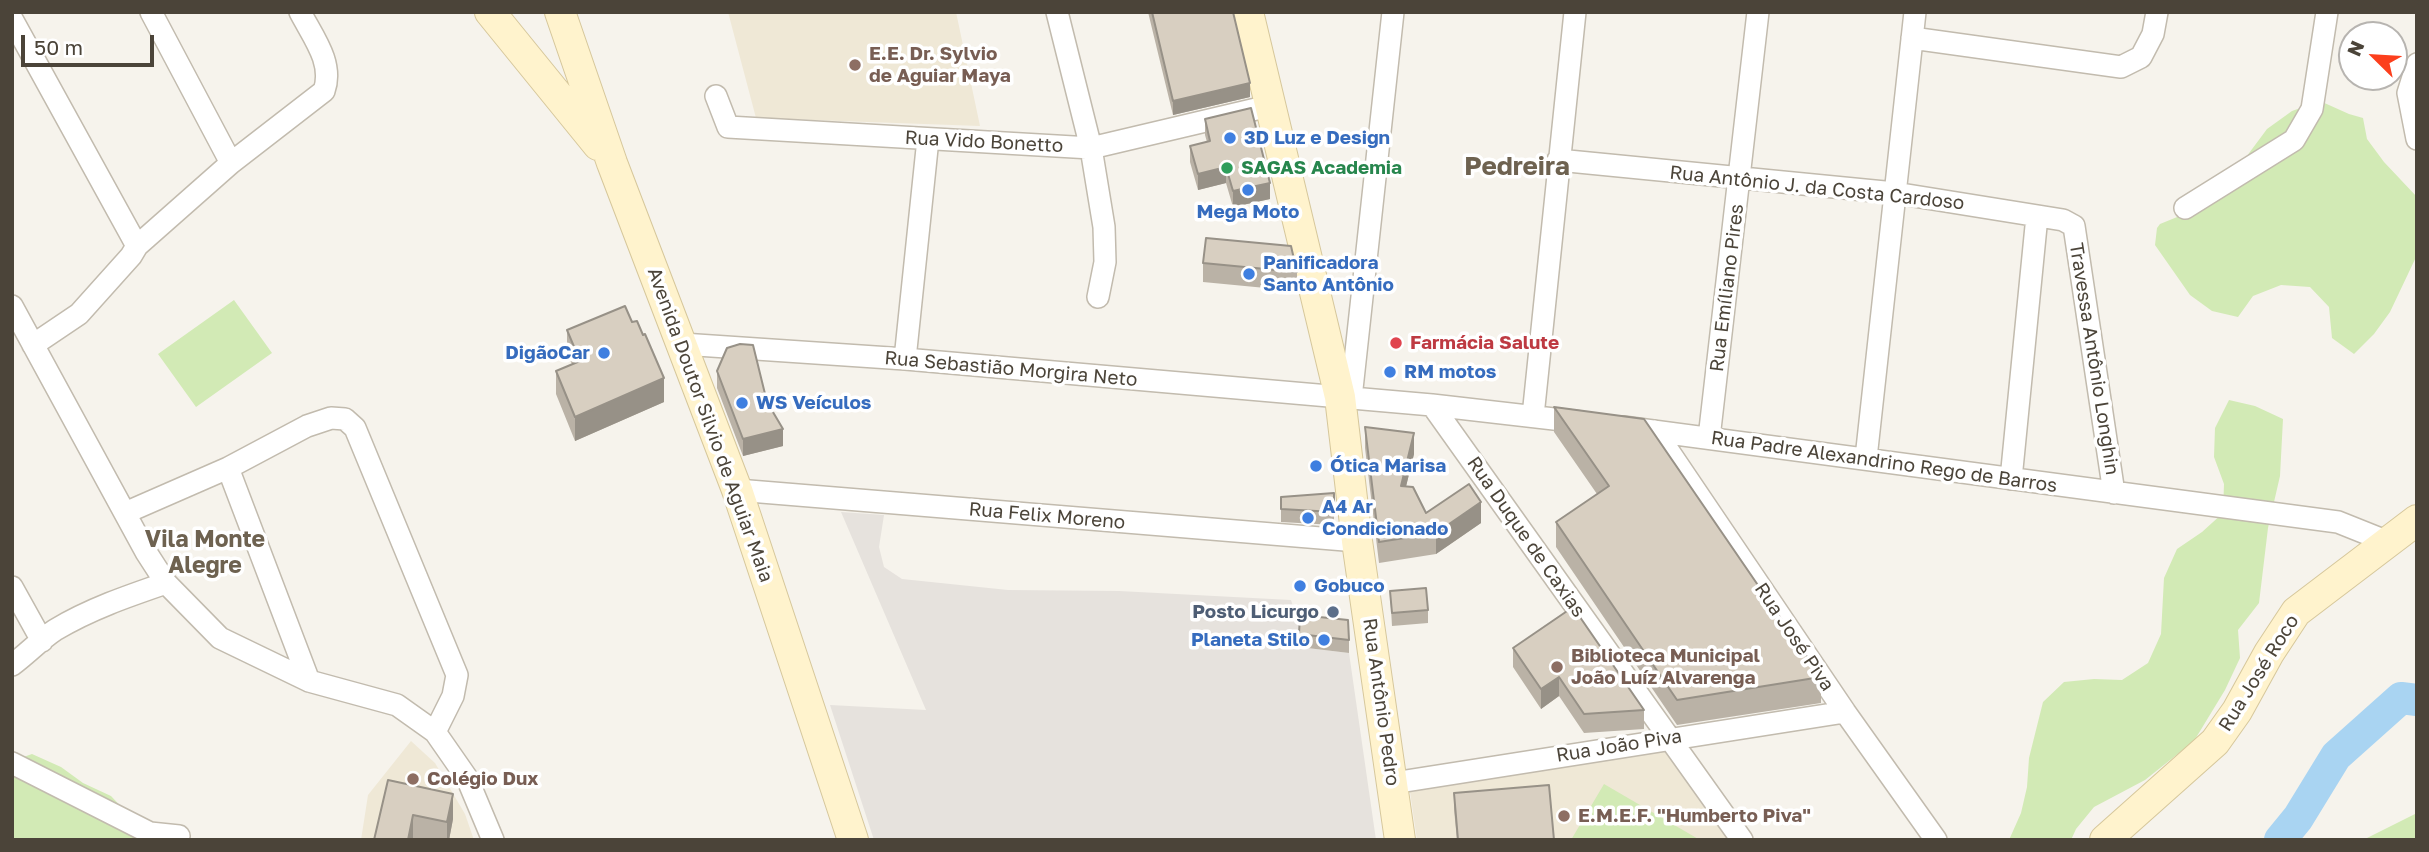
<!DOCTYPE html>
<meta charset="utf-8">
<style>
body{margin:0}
#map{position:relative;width:2429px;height:852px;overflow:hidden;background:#f6f3ec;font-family:"Golos Text",sans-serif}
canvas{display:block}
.frame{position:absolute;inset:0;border:14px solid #4b4439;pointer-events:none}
.north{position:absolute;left:2338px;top:21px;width:70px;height:70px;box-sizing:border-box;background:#fff;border:2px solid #b7b4b0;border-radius:50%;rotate:294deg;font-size:19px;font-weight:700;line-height:28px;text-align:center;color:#4b4439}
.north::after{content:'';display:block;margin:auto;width:24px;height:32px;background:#fc3f1d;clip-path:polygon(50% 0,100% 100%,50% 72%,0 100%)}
.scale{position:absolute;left:21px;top:35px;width:133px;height:32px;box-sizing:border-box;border:4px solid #4b4439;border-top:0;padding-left:9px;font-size:21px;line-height:24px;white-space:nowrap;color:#4b4439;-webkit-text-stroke:5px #fff;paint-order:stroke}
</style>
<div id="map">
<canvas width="2429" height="852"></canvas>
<div class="frame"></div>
<div class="north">N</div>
<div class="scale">50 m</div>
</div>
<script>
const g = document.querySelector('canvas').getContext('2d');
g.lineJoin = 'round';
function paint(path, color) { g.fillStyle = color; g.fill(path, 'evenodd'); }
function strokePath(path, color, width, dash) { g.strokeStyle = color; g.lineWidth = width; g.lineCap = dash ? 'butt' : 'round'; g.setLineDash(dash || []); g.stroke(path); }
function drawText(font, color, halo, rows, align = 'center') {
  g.font = font + ' "Golos Text",sans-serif'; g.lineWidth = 7; g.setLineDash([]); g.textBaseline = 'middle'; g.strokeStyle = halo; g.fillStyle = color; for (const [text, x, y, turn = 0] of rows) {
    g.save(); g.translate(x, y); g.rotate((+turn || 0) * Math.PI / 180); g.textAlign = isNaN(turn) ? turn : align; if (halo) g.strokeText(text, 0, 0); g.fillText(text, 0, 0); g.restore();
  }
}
const industrial = new Path2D(`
 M841 512 884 515 879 547 884 567 902 579 1008 590 1119 591 1291 600 1300 628 1299 647 1349 653 1376 840H874L830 705 926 710Z`);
const education = new Path2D(`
 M728 12H956L980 126 756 118Z
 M411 741 435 763 465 814 474 840H361L368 795Z
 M1665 750 1731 840H1417L1410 792Z`);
const green = new Path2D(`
 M2320 101 2349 114 2363 118 2367 139 2384 162 2417 197V255L2390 312 2374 334 2354 354 2332 338 2329 307 2310 287 2281 285 2253 296 2238 317 2212 311 2190 295 2155 245 2157 228 2160 224 2187 213 2235 172 2267 129 2292 111Z
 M234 300 272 353 196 407 158 354Z
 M2229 400 2255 406 2283 419 2280 476 2268 528 2259 603 2238 630 2240 658 2225 690 2194 741 2145 780 2094 807 2076 829 2071 840H2009L2021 813 2027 787 2029 758 2043 702 2064 682 2094 679 2122 680 2148 663 2161 634 2164 578 2177 549 2202 532 2223 513 2224 484 2214 457 2215 428Z
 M32 754 61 767 83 783 111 796 131 817 142 840H12V761Z
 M1604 784 1700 840H1571Z
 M2417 813V840H2363Z`);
const river = new Path2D(`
 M2280 840 2298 818 2336 756 2401 698 2417 700`);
const street = new Path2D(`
 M151 12 231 163
 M1057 12 1091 148 1104 227 1105 262 1098 297
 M12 19 137 246
 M1912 38 2121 67 2141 57 2153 34 2157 12
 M2417 64 2408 93 2417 139
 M716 96 728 127 1091 148 1269 106
 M1558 160 1895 193 2063 220 2074 226 2114 493
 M2185 208 2294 140 2312 109 2327 12
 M12 306 146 552 166 583 220 638 309 681 397 705 435 732 467 778 493 840
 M682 344 905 359 1432 405 1580 422
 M33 345 79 314 131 256 137 246 231 163 324 91C334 63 313 37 300 12
 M905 359 928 139
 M1351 398 1393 12
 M1432 405 1742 840
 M1533 416 1575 12
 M1623 427 2338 522 2388 542
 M1655 431 1845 712 1936 840
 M1709 438 1758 12
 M1866 458 1915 12
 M228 468 309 681
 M2011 479 2037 216
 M737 490 1357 541
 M125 513 228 468 307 426 331 418 345 419 355 428 457 675 453 696 435 732
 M12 587 42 641
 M12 665C27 654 40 640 55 630 90 609 128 596 166 583
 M12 763 150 833 179 836
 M1393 783 1845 712`);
const secondary = new Path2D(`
 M490 12 598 145
 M560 12 612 163 737 490 853 840
 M1248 12 1340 397 1357 541 1400 840
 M2105 840 2215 742 2237 711 2269 653 2296 612 2417 520`);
const wall = new Path2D(`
 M1148 12H1233L1250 97 1173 115Z
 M1205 119 1270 199 1233 207 1226 183 1198 190 1190 162V146L1207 142 1205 135Z
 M1203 263 1297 272V291L1203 282Z
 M567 330 664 402 575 441 556 394V371L572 364 567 354Z
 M717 371 767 402 783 446 743 456 717 388Z
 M1554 407 1821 677V703L1677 725 1556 547V522L1597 494 1554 432Z
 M1365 427 1414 454 1406 486 1426 513 1481 523 1436 554 1379 563 1365 448Z
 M1281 509 1334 512V525L1281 522Z
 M1390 591 1428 610V623L1392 626Z
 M1299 634 1349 640V653L1299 647Z
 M1513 648 1644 710V729L1584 733 1559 696 1541 709 1513 667Z
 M388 780 453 819 449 840H374Z
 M1454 793 1554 840H1457L1454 809Z`);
const shadedWall = new Path2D(`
 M1250 83V97L1173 115V101Z
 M1226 167V183L1198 190V174Z
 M1270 183V199L1233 207V191Z
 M664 378V402L575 441V417Z
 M783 429V446L743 456V439Z
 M1414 433V454L1401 507V486Z
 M1481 502V523L1436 554V533Z
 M1559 677V696L1541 709V689Z
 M453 794V819L449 840H447V822Z
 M413 815V840H408Z`);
const building = new Path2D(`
 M1152 12H1233L1250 83 1173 101Z
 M1251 108 1270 183 1233 191 1226 167 1198 174 1190 146 1210 141 1205 119Z
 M1206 238 1291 246 1297 272 1203 263Z
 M625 306 632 322 637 321 643 335 645 334 664 378 575 417 556 371 580 361 567 330Z
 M740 344 753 345 767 402 783 429 743 439 717 371 727 348Z
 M1554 407 1644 419 1821 677 1677 700 1556 522 1609 486Z
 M1365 427 1414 433 1401 486 1413 487 1426 513 1469 484 1481 502 1436 533 1379 542Z
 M1334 493V512L1281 509V497Z
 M1426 588 1428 610 1392 613 1390 591Z
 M1573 607 1644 710 1584 714 1559 677 1541 689 1513 648Z
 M1300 615 1348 620 1349 640 1299 634Z
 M388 780 453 794 447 822 413 815 408 840H374Z
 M1549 785 1554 840H1458L1454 793Z`);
const markers = [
 [855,65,7,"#8d6e63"],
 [1230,138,7,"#3f7fe0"],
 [1227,168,7,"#2e9e5b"],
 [1248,190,7,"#3f7fe0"],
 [1249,274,7,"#3f7fe0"],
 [1396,343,7,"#e0444e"],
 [604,353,7,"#3f7fe0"],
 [1390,372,7,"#3f7fe0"],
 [742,403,7,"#3f7fe0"],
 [1316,466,7,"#3f7fe0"],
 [1308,518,7,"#3f7fe0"],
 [1300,586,7,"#3f7fe0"],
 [1333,612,7,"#5c6f8a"],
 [1324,640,7,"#3f7fe0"],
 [1557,667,7,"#8d6e63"],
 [413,779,7,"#8d6e63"],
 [1564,816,7,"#8d6e63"]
];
const educationNames = [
 ["E.E. Dr. Sylvio",869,54],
 ["de Aguiar Maya",869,76],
 ["Biblioteca Municipal",1571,656],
 ["João Luíz Alvarenga",1571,678],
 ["Colégio Dux",427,779],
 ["E.M.E.F. \"Humberto Piva\"",1578,816]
];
const shopNames = [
 ["3D Luz e Design",1244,138],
 ["Mega Moto",1248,212,"center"],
 ["Panificadora",1263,263],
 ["Santo Antônio",1263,285],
 ["DigãoCar",590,353,"right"],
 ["RM motos",1404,372],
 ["WS Veículos",756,403],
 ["Ótica Marisa",1330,466],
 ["A4 Ar",1322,507],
 ["Condicionado",1322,529],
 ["Gobuco",1314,586],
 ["Planeta Stilo",1310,640,"right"]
];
const streetNames = [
 ["Rua Vido Bonetto",984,142,3],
 ["Rua Antônio J. da Costa Cardoso",1817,188,6],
 ["Rua Emíliano Pires",1727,288,-83],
 ["Travessa Antônio Longhin",2094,359,81],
 ["Rua Sebastião Morgira Neto",1011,369,5],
 ["Avenida Doutor Silvio de Aguiar Maia",710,425,70],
 ["Rua Padre Alexandrino Rego de Barros",1884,462,8],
 ["Rua Felix Moreno",1047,516,5],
 ["Rua Duque de Caxias",1526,537,55],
 ["Rua José Piva",1794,637,56],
 ["Rua José Roco",2259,673,-58],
 ["Rua Antônio Pedro",1381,702,82],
 ["Rua João Piva",1619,746,-9]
];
const leisureNames = [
 ["SAGAS Academia",1241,168]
];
const healthNames = [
 ["Farmácia Salute",1410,343]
];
const serviceNames = [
 ["Posto Licurgo",1319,612]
];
const quarterNames = [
 ["Vila Monte",205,540],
 ["Alegre",205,566]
];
const districtNames = [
 ["Pedreira",1517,167]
];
paint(industrial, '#e6e2dd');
paint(education, '#efe8d6');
paint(green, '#d2eab5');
strokePath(river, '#a9d4f2', 32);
strokePath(street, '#c2bbae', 24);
strokePath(secondary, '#d6c79b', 32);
strokePath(street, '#fff', 21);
strokePath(secondary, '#fff3cd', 30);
paint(wall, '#bab2a6');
paint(shadedWall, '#979187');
paint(building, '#d8cfc1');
strokePath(building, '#979187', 2);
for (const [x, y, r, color] of markers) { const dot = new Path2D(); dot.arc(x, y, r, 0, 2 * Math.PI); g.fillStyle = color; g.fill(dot); strokePath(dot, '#fff', 2.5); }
drawText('bold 19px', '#785e54', '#fff', educationNames, 'left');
drawText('bold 19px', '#366cbe', '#fff', shopNames, 'left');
drawText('19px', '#4b4439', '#fff', streetNames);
drawText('bold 19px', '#27864d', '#fff', leisureNames, 'left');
drawText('bold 19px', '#be3a42', '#fff', healthNames, 'left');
drawText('bold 19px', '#4e5e75', '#fff', serviceNames, 'right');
drawText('bold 23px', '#6e6250', '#fff', quarterNames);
drawText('bold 26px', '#6e6250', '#fff', districtNames);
</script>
